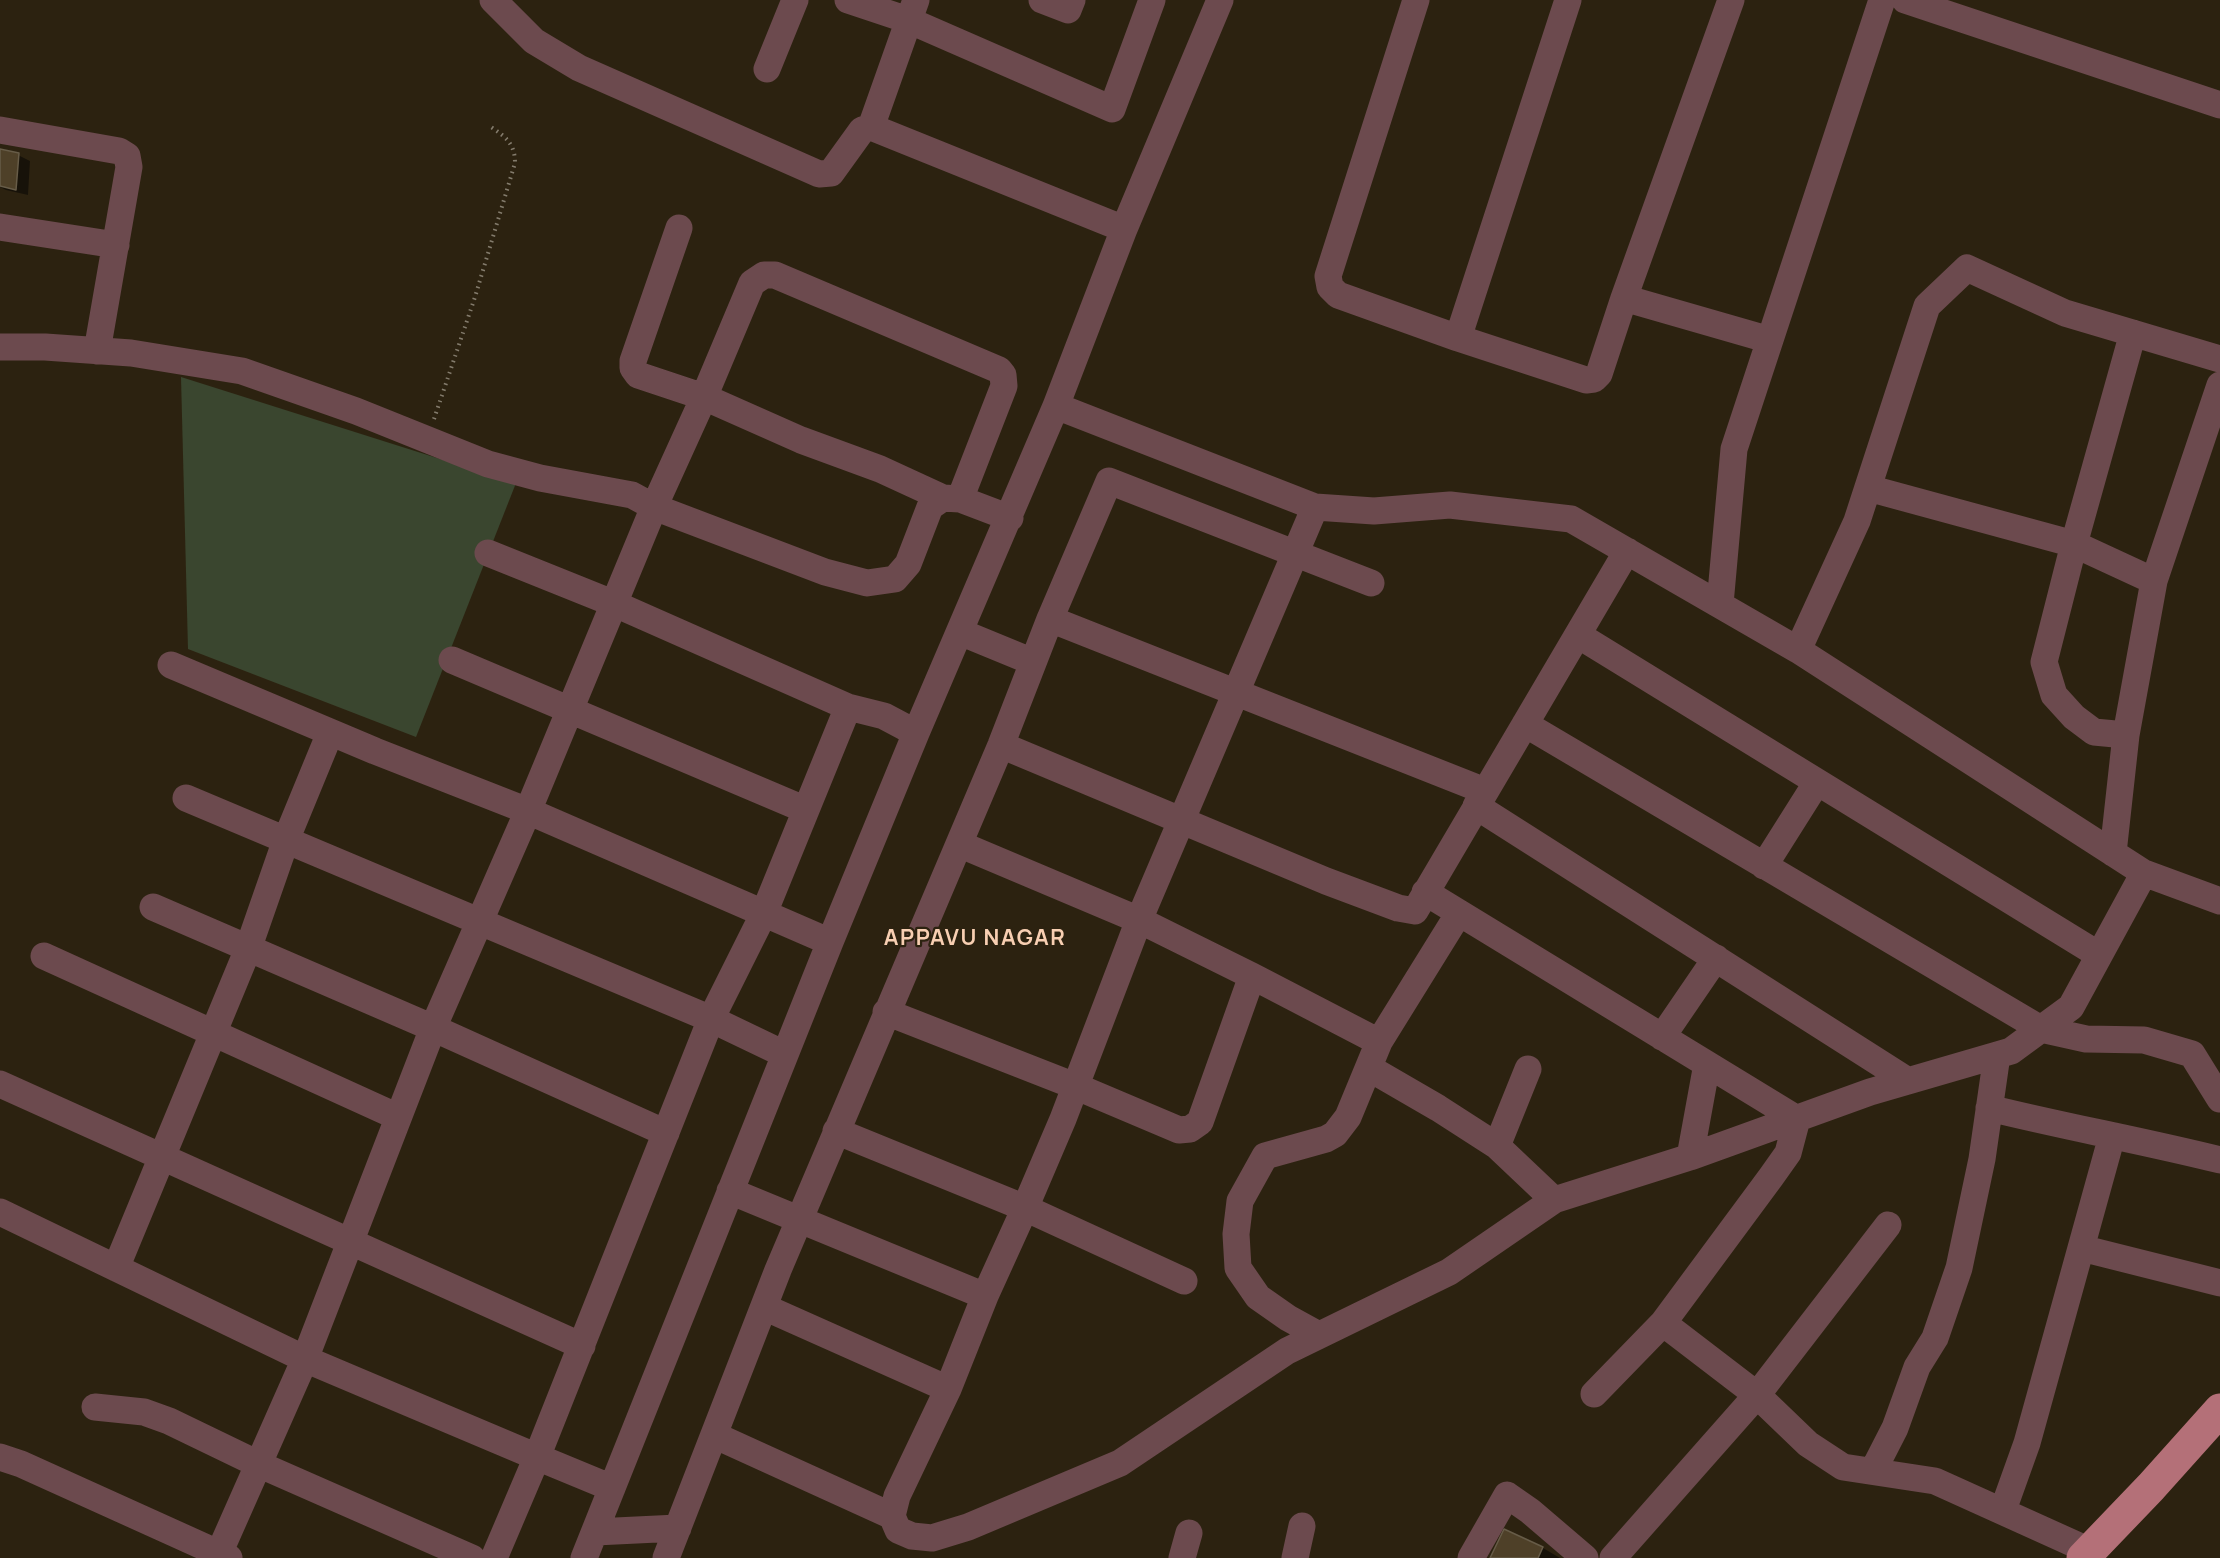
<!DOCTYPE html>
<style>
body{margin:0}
canvas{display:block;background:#2c2210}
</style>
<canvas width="2220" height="1558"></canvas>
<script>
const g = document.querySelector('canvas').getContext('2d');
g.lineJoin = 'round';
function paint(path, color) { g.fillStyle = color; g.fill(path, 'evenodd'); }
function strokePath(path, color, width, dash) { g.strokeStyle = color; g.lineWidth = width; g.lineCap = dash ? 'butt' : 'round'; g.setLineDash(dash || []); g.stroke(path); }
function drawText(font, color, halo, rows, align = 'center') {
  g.font = font + ' Manrope,sans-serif'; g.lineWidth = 4.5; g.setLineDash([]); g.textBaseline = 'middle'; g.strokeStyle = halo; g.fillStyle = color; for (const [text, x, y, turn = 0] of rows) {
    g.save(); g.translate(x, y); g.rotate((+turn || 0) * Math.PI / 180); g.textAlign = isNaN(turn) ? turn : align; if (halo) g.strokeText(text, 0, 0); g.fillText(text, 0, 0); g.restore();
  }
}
const green = new Path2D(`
 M181 377 516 483 416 737 188 649Z`);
const shadow = new Path2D(`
 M0 150 18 155 30 161 28 195 6 190 0 187Z
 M1504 1531 1543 1548 1560 1558H1492Z`);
const building = new Path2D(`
 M0 149 19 153 16 190 0 186Z
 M1504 1529 1543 1547 1538 1558H1490Z`);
const path = new Path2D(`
 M434 419 475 297 515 163C515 144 506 137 491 127`);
const minor = new Path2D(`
 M493 0 534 41 579 68 819 174 831 173 862 130 871 127 1124 229
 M848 0 908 20 1112 109 1152 0
 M1042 0 1068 10 1072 0
 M1416 0 1328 276 1330 287 1338 295 1458 338 1586 380 1594 379 1599 374 1624 298 1731 0
 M1905 0 2220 105
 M767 69 795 0
 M871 127 916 0
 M0 130 119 151 127 156 129 167 97 351
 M0 227 116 245
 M679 228 633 361V368L638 375 704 397 752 283 764 275H775L999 370 1003 375 1004 386 960 499
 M1624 298 1770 340
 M1458 338 1568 0
 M0 347H45L131 353 242 371 356 411 488 464 540 478 632 495 654 507 825 572 867 583 895 579 908 564 930 507 943 498 960 499 1010 518
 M1056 406 1315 507 1374 511 1450 505 1571 519 1798 650 2144 873 2220 901
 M1868 488 2074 544 2154 581
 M1315 507 1139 920 1063 1119 1025 1208 985 1296 948 1389 897 1496 892 1516 898 1530 912 1536 932 1538 968 1527 1120 1463 1287 1351 1449 1272 1554 1200 1690 1157 1870 1092 2011 1051 2071 1007 2144 873
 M488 553 615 604 848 707
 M1720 604 1734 449 1882 0
 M1050 619 1485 791
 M960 632 1033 662
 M1578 635 2099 955
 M1798 650 1857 521 1927 306 1967 268 2065 313 2220 359
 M452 660 806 810
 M171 665 375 751 528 811 830 942
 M1525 724 2041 1029 2086 1039 2144 1040 2192 1054 2220 1099
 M2126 735 2094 732 2074 717 2054 695 2044 662 2074 544 2133 333
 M1001 745 1326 881 1398 908 1415 911 1627 551
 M186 798 711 1019 764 913 848 707 884 716 916 733
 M1476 806 1908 1081
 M959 844 1139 920 1252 976 1379 1042
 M2113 853 2126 735 2154 581 2220 385
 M1764 866 1817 782
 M1425 892 1797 1119 1788 1153 1771 1177 1663 1323 1594 1394
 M153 907 433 1028 666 1133
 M44 956 398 1117
 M886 1012 1075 1086 1179 1130 1190 1129 1200 1122 1252 976
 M1662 1037 1716 958
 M1369 1068 1438 1108 1497 1146 1554 1200
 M0 1084 582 1346
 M1989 1108C2066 1127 2144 1141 2220 1160
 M836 1131 1025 1208 1184 1281
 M1497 1146 1528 1069
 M1690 1157 1707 1064
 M730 1191 985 1296
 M0 1212 305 1359 537 1457 494 1558
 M2081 1248 2220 1283
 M116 1268 248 949 286 840 330 733
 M764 1307 948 1389
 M1663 1323 1757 1395 1808 1444 1843 1467 1935 1481 2090 1551
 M1319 1335 1288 1318 1258 1297 1238 1268 1236 1234 1240 1201 1265 1156 1326 1139 1335 1134 1348 1117 1379 1042 1459 913
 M95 1407 144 1412 169 1421 258 1464 472 1558
 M714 1435 892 1516
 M0 1457 21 1464 229 1558
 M1873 1471 1895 1428 1917 1367 1935 1338 1959 1268 1982 1159 1997 1055
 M612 1488 537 1457 711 1019 784 1054
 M2003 1510 2027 1443 2112 1136
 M595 1532 678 1528
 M217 1558 305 1359 433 1028 528 811 654 507 704 397 801 440 880 469 943 498
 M584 1558 830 942 916 733 1056 406 1124 229 1220 0
 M666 1558 778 1270 1001 745 1050 619 1109 481 1371 583
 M1182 1558 1189 1533
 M1295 1558 1302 1526
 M1471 1558 1507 1495 1530 1511 1585 1558
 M1613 1558 1757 1395 1888 1225`);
const major = new Path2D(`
 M2083 1558 2151 1487 2220 1410`);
const districtNames = [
 ["APPAVU NAGAR",975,939]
];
paint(green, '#3a462f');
paint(shadow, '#0007');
paint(building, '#4e4028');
strokePath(building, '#675c48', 1.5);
strokePath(path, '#847c6d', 4, [1.5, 4.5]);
strokePath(minor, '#6c4a4e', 27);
strokePath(major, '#b47078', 33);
g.letterSpacing = '1.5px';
drawText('bold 22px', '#f8cfb2', '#2c2210', districtNames);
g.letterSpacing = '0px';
</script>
